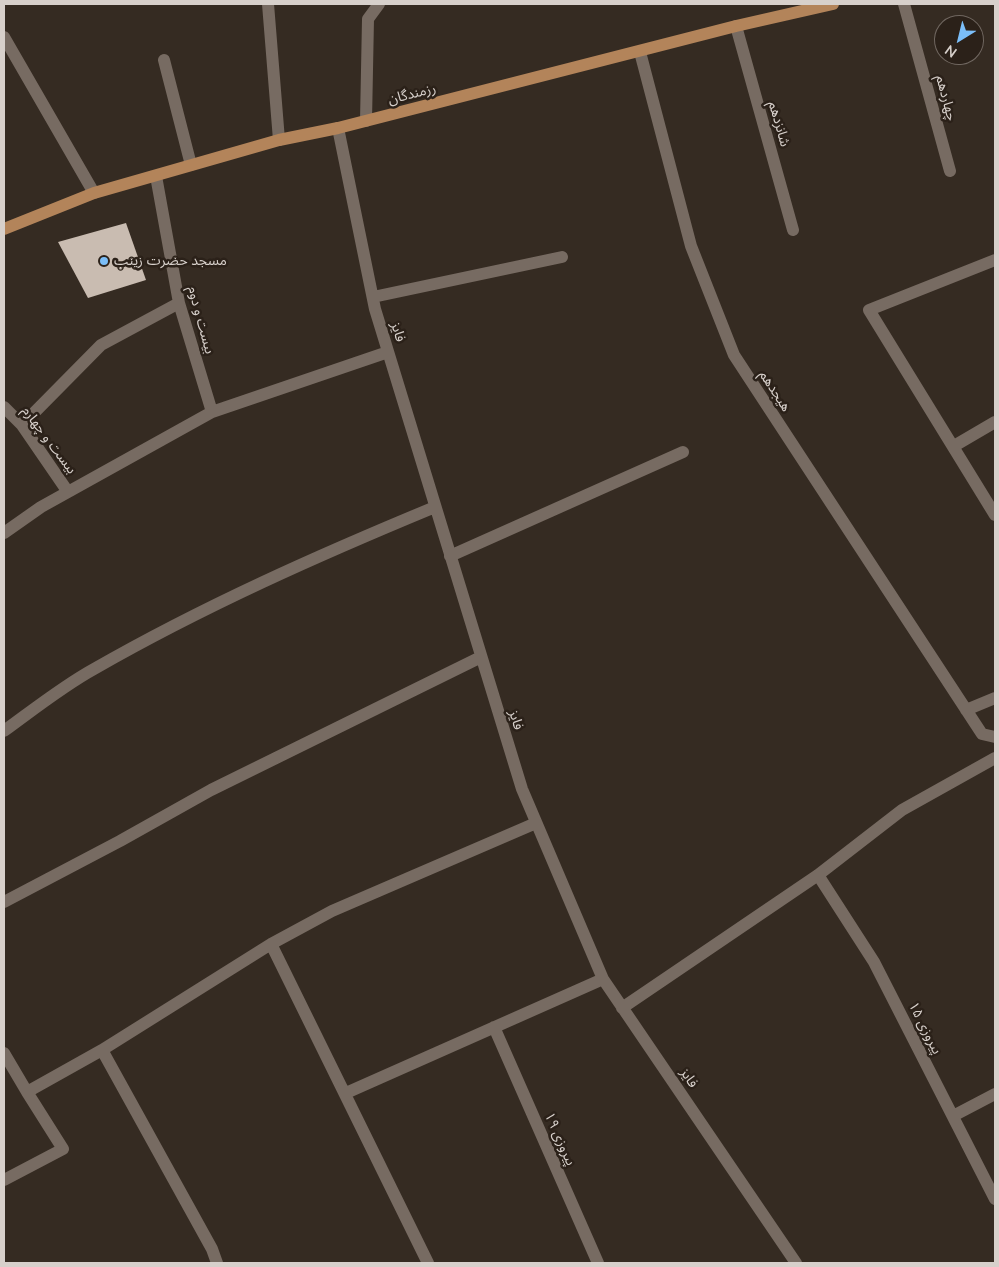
<!DOCTYPE html>
<meta charset="utf-8">
<style>
body{margin:0}
#map{position:relative;width:999px;height:1267px;overflow:hidden;background:#352b22;font-family:Mulish,sans-serif}
canvas{display:block}
.frame{position:absolute;inset:0;border:5px solid #d7d0cb;pointer-events:none}
.north{position:absolute;left:934px;top:15px;width:50px;height:50px;box-sizing:border-box;background:#2b2119;border:1px solid #706760;border-radius:50%;rotate:216deg;font-size:14px;font-weight:700;line-height:20px;text-align:center;color:#d7d0cb}
.north::after{content:'';display:block;margin:auto;width:18px;height:22px;background:#7bbef8;clip-path:polygon(50% 0,100% 100%,50% 72%,0 100%)}
</style>
<div id="map">
<canvas width="999" height="1267"></canvas>
<div class="frame"></div>
<div class="north">N</div>
</div>
<script>
const g = document.querySelector('canvas').getContext('2d');
g.lineJoin = 'round';
function paint(path, color) { g.fillStyle = color; g.fill(path, 'evenodd'); }
function strokePath(path, color, width, dash) { g.strokeStyle = color; g.lineWidth = width; g.lineCap = dash ? 'butt' : 'round'; g.setLineDash(dash || []); g.stroke(path); }
function drawText(font, color, halo, rows, align = 'center') {
  g.font = font + ' Mulish,"Noto Sans Arabic",sans-serif'; g.lineWidth = 5; g.setLineDash([]); g.textBaseline = 'middle'; g.strokeStyle = halo; g.fillStyle = color; for (const [text, x, y, turn = 0] of rows) {
    g.save(); g.translate(x, y); g.rotate((+turn || 0) * Math.PI / 180); g.textAlign = isNaN(turn) ? turn : align; if (halo) g.strokeText(text, 0, 0); g.fillText(text, 0, 0); g.restore();
  }
}
const building = new Path2D(`
 M126 223 146 280 88 298 58 242Z`);
const minor = new Path2D(`
 M268 4 279 140
 M904 4 950 171
 M736 26 793 230
 M4 37 94 193
 M640 52 691 246 734 355 982 734 995 737
 M164 60 191 165
 M366 121 368 19 379 4
 M338 128 375 309 522 789 603 979 796 1263
 M156 176 179 303 212 412
 M995 260 869 310 995 515
 M373 297 562 257
 M4 407 22 425 68 492
 M22 425 101 345 179 303
 M954 446 995 422
 M4 533 41 507 212 412 388 352
 M450 556 683 452
 M966 710 995 698
 M4 731C33 710 63 686 94 669 204 606 319 555 435 507
 M818 875 874 962 995 1199
 M4 902 120 841 211 790 481 657
 M271 944 428 1263
 M622 1008 818 875 902 810 995 758
 M494 1027 598 1263
 M102 1050 212 1249 217 1263
 M4 1053 27 1092
 M346 1093 603 979
 M953 1116 995 1094
 M4 1180 63 1149 27 1092 102 1050 271 944 332 911 536 823`);
const major = new Path2D(`
 M4 229 94 193 279 140 338 128 736 26 833 4`);
const markers = [
 [104,261,5,"#7bbef8"]
];
const streetNames = [
 ["رزمندگان",412,94,-14],
 ["چهاردهم",946,98,75],
 ["شانزدهم",779,124,74],
 ["بیست و دوم",201,320,75],
 ["فایز",398,332,73],
 ["هیجدهم",775,391,57],
 ["بیست و چهارم",49,440,53],
 ["فایز",516,720,73],
 ["پیروزی ۱۵",925,1028,63],
 ["فایز",689,1078,56],
 ["پیروزی ۱۹",560,1139,66]
];
const poiNames = [
 ["مسجد حضرت زینب",114,261]
];
paint(building, '#c9bcb1');
strokePath(minor, '#776b62', 12);
strokePath(major, '#b3845a', 12);
for (const [x, y, r, color] of markers) { const dot = new Path2D(); dot.arc(x, y, r, 0, 2 * Math.PI); g.fillStyle = color; g.fill(dot); strokePath(dot, '#2b2119', 2); }
drawText('14px', '#d7d0cb', '#2b2119', streetNames);
drawText('14px', '#d7d0cb', '#2b2119', poiNames, 'left');
</script>
